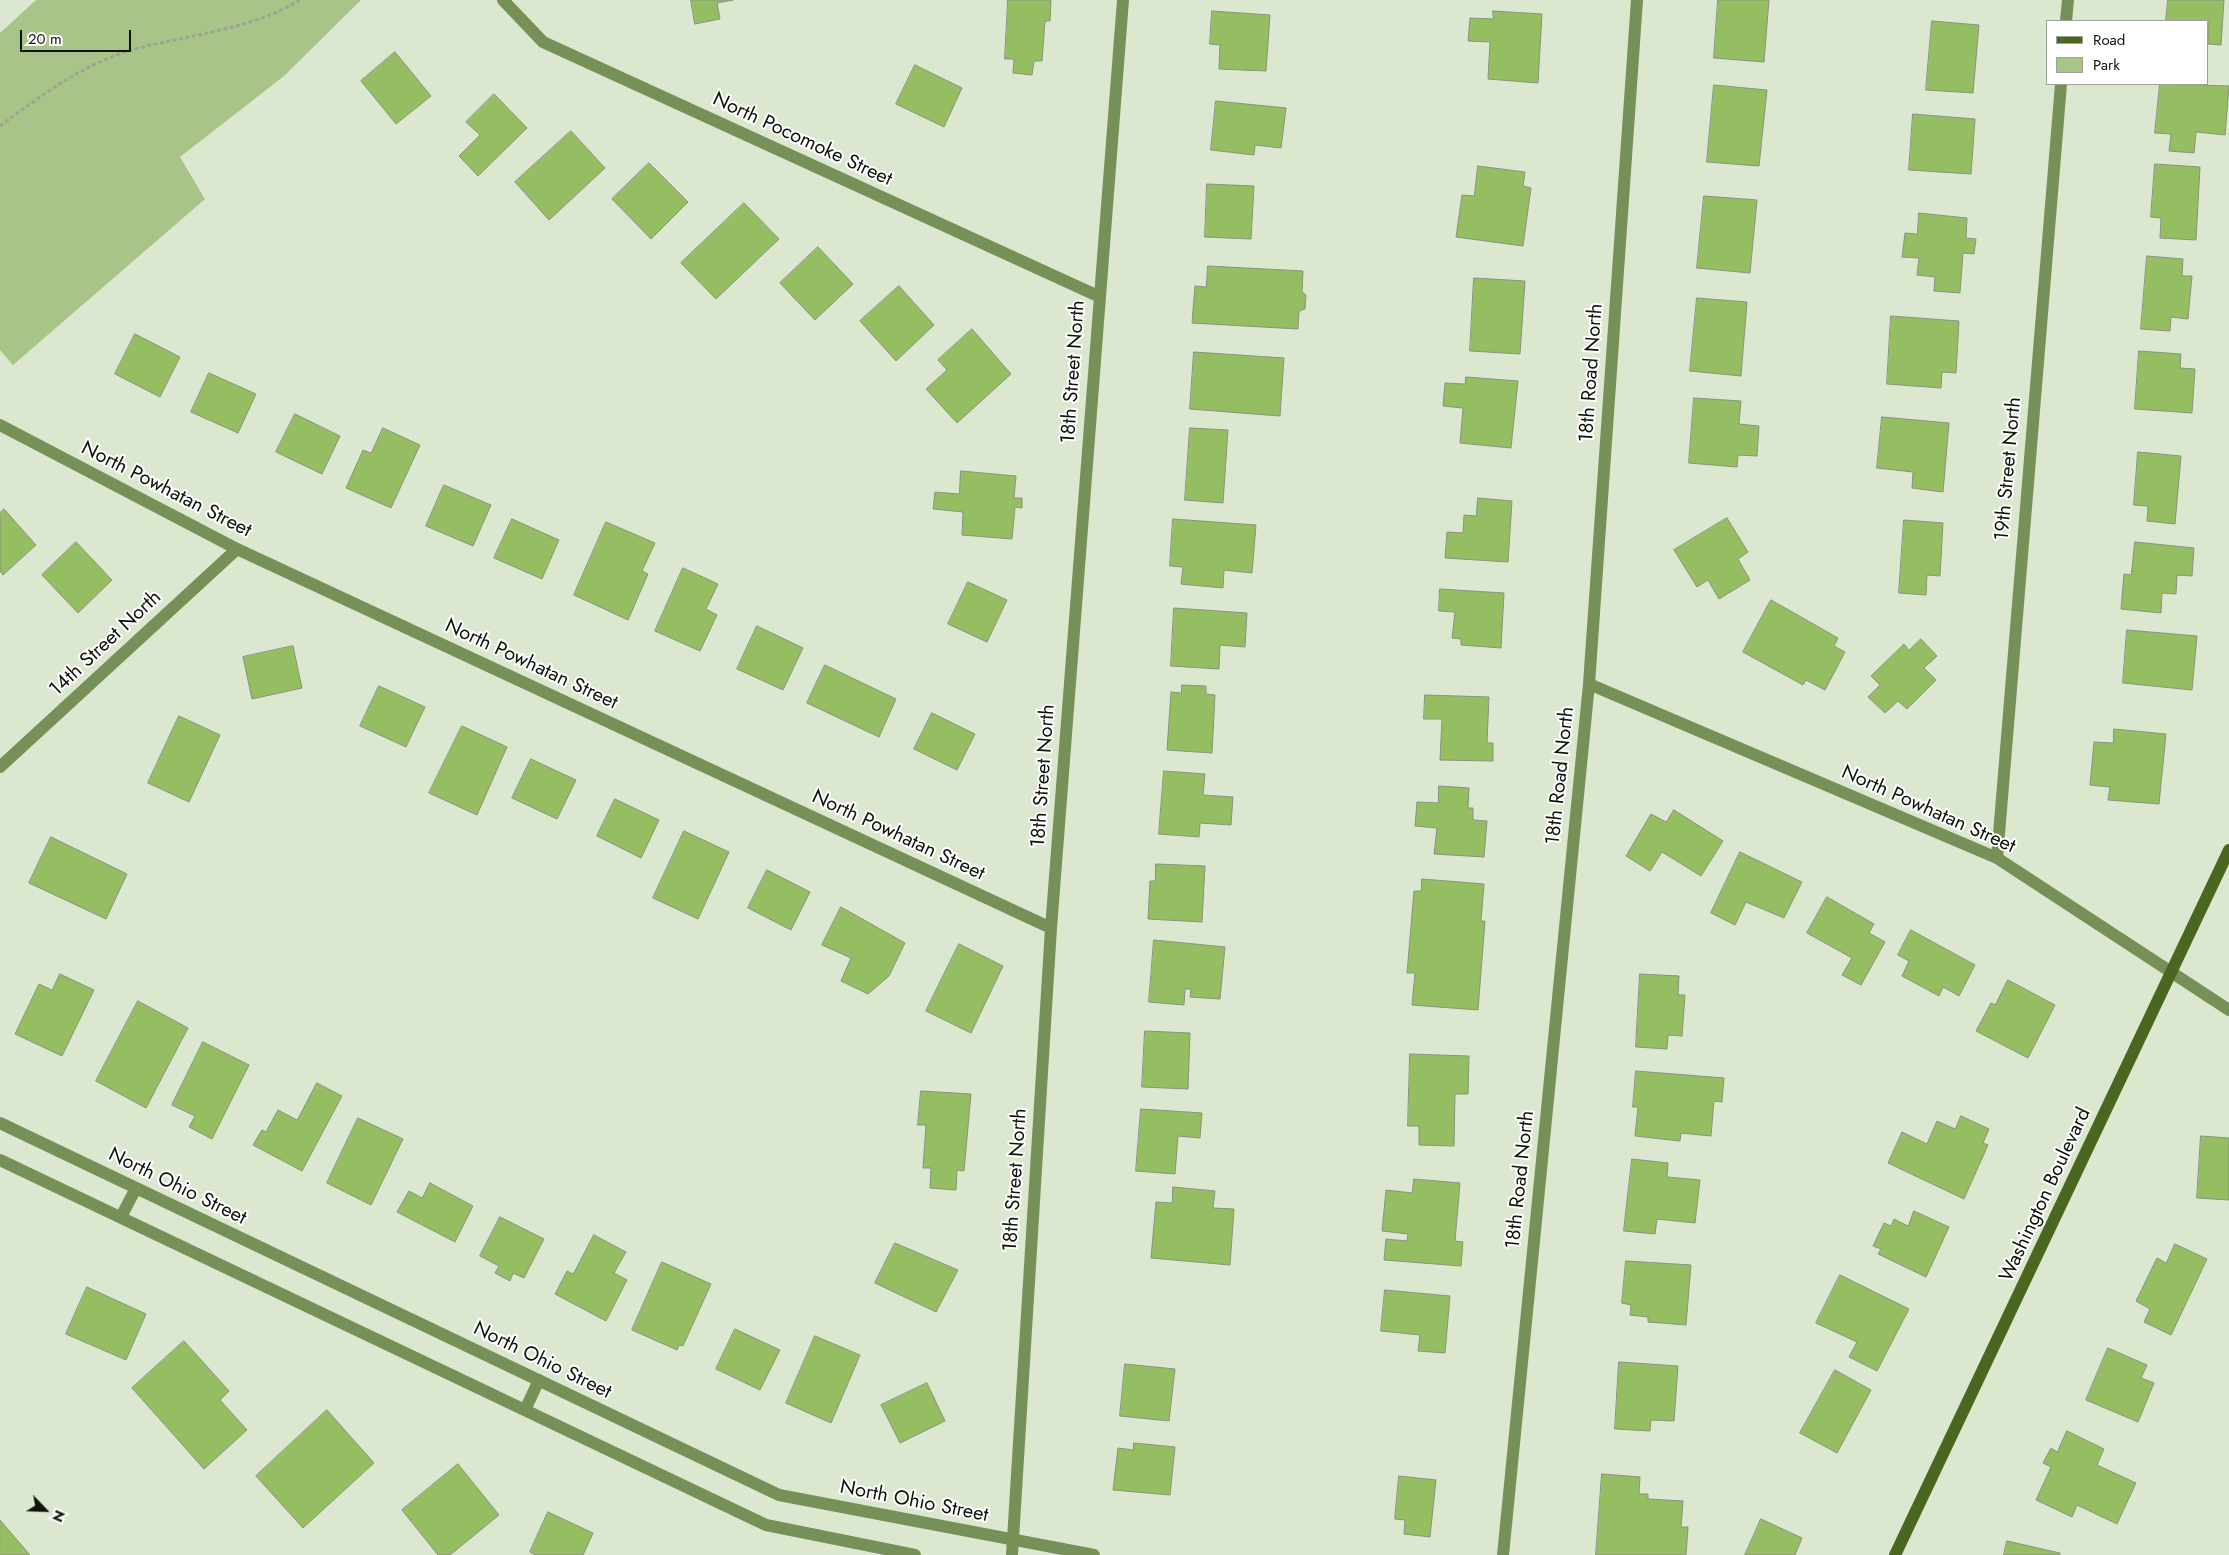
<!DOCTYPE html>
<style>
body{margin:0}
#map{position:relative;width:2229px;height:1555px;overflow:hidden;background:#dbe7cf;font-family:Jost,sans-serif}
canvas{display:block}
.legend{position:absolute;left:2046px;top:20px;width:162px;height:65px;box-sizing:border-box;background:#fff;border:1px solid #9fa19d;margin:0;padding:6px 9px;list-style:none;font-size:15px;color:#0f130a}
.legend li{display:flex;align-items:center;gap:10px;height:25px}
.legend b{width:25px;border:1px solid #9fa19d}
.north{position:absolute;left:20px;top:1485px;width:50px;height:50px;-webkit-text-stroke:4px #fff;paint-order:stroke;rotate:114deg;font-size:14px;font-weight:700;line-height:20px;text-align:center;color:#0f130a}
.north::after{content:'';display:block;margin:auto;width:18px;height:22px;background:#0f130a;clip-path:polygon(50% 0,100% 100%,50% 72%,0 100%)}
.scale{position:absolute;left:20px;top:30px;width:111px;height:22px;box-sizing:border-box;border:2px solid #0f130a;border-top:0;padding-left:6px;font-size:15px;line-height:18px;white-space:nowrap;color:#0f130a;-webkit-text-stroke:4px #fff;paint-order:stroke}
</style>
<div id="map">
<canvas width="2229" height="1555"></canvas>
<ul class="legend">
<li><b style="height:6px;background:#4a661f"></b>Road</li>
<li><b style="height:14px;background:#a8c489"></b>Park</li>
</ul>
<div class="north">N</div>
<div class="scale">20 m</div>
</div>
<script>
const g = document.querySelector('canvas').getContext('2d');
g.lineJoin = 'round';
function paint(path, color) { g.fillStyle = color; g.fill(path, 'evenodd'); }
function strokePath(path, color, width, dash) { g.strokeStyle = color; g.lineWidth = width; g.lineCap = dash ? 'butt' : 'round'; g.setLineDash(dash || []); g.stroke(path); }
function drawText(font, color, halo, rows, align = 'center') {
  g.font = font + ' Jost,sans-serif'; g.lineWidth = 4; g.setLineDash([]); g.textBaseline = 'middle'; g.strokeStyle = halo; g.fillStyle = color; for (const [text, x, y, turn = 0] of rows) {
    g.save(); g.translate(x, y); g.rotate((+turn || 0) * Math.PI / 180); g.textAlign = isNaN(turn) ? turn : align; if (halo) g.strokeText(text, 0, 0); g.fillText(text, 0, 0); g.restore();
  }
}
const green = new Path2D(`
 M36 0H361L284 76 180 157 205 199 13 365 0 350V33Z`);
const building = new Path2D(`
 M691 0H733L717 3 720 19 695 24Z
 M1008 0H1051L1050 21H1045L1042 61H1034L1032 75 1013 73 1014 59H1005Z
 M1718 0H1769L1764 62 1714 58Z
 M2168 0H2224L2221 45 2208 44V21H2166Z
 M1212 11 1270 15 1266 71 1219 69 1220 45 1210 44Z
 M1493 11 1542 14 1538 83 1488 79 1490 42 1468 41 1470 18 1493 19Z
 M1932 21 1979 25 1973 93 1926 90Z
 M395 52 431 96 396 124 361 81Z
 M915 65 962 88 944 127 896 104Z
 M2160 84 2229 86 2225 135 2196 132 2194 153 2169 151 2171 134 2155 133Z
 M1714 85 1767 90 1759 166 1707 162Z
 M494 94 527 128 478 176 459 156 480 135 466 122Z
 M1216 101 1286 108 1281 148 1255 145 1254 155 1211 150Z
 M1913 114 1975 119 1971 174 1909 170Z
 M571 131 605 168 549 220 515 182Z
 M649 163 688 202 651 239 612 199Z
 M2155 164 2200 167 2196 240 2160 238 2161 218 2151 217Z
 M1478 166 1525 172 1523 186 1531 188 1523 246 1456 237 1462 195 1474 196Z
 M1207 184 1254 186 1251 239 1205 237Z
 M1704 196 1757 200 1750 273 1697 268Z
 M744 203 779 239 716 299 681 263Z
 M1919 213 1967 218 1966 238 1976 239 1974 254 1963 253 1960 293 1934 291 1935 277 1917 275 1919 258 1902 257 1905 233 1917 234Z
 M818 247 853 284 815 320 780 283Z
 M2147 256 2183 259 2182 276H2192L2188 319 2171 317 2170 331 2141 329Z
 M1208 266 1303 271 1302 292 1306 295 1305 309 1299 311 1298 329 1192 323 1195 286 1206 287Z
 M1474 278 1525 281 1520 354 1470 351Z
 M899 286 934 325 896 361 860 321Z
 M1697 298 1747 302 1741 376 1690 371Z
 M1891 316 1959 321 1956 373 1942 372 1941 388 1887 384Z
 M972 329 1011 374 957 423 926 389 947 370 938 360Z
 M135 334 180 357 160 397 115 374Z
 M2139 351 2181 354 2180 368 2195 369 2192 413 2135 409Z
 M1194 352 1284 358 1280 416 1190 409Z
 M209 373 256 394 238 433 191 412Z
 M1466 377 1518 381 1511 448 1460 443 1463 408 1443 406 1445 383 1465 384Z
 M1694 398 1741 401 1739 424 1759 426 1757 456 1738 455 1737 467 1689 463Z
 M295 414 340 436 322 474 276 452Z
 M1882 417 1949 423 1943 492 1912 488 1913 472 1877 468Z
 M383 428 420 445 391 508 346 488 363 450 371 453Z
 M1190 428 1228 430 1223 503 1185 500Z
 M2138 452 2181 456 2175 524 2147 521 2148 506 2134 505Z
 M961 471 1016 476 1014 498H1022V508L1015 507 1012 539 962 535 963 512 933 509 935 492 959 494Z
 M444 485 491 505 473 546 426 526Z
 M1478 498 1512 501 1508 562 1445 558 1447 532 1463 533 1464 515 1476 516Z
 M4 509 36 545 3 575 0 571V513Z
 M1727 518 1748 552 1738 559 1750 580 1719 599 1708 580 1697 587 1674 550Z
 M512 519 559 540 542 579 494 558Z
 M1173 519 1256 525 1252 573 1224 570 1223 588 1181 584 1183 567 1170 566Z
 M1904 520 1943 523 1940 576 1927 575 1926 595 1899 593Z
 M606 522 655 543 642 571 648 574 628 620 574 595Z
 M76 542 112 580 78 613 42 575Z
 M2135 542 2194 548 2192 576 2177 575 2176 594 2162 593 2161 613 2121 609 2124 574 2131 575Z
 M683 568 718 584 706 609 717 615 700 651 655 631Z
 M968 582 1007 600 987 642 948 624Z
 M1440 589 1504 593 1501 648 1461 645V639L1452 638 1455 612 1439 611Z
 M1771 600 1838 638 1834 646 1845 652 1825 690 1806 680 1803 685 1743 652Z
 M1174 608 1247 613 1245 647 1220 645 1219 669 1171 666Z
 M757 626 803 648 783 690 737 669Z
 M2127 630 2197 636 2192 690 2123 683Z
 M1921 639 1937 656 1924 668 1936 680 1907 709 1898 701 1885 713 1868 697 1880 685 1871 676 1904 644 1909 650Z
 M293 646 302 688 252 699 243 657Z
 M825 665 896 699 879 737 807 703Z
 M1182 685 1206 686V694L1215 695 1212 753 1167 750 1171 692 1181 693Z
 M379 686 425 707 406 747 360 726Z
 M1425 695 1489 697 1487 743H1493V761L1440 760 1442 719H1424Z
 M932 713 975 734 957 770 914 749Z
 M179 716 220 735 189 802 148 783Z
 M462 726 507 747 477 815 429 793Z
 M2114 729 2166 734 2159 804 2108 800 2110 787 2090 785 2094 742 2113 743Z
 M531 759 576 780 557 819 512 798Z
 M1164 771 1205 774 1203 795 1233 797 1231 825 1200 823 1199 837 1159 834Z
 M1439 786 1469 788 1468 808H1473V820L1487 821 1484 857 1434 854 1437 828 1415 826 1417 802 1438 803Z
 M615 799 659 820 641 858 597 836Z
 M1674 810 1723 841 1701 876 1662 852 1650 871 1626 856 1651 814 1666 822Z
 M684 831 729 852 698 919 653 898Z
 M51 837 127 874 106 919 29 883Z
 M1740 852 1802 882 1784 918 1746 902 1735 925 1711 913Z
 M1156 864 1205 866 1202 922 1148 919 1150 881H1155Z
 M767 870 810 892 791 930 748 908Z
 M1422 879 1484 884 1481 921H1485L1478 1010 1412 1005 1415 973H1407L1414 891H1421Z
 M1827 897 1874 924 1869 933 1885 942 1861 985 1842 975 1852 958 1807 933Z
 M841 907 905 943 889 976 868 994 841 981 851 958 822 945Z
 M1911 930 1975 965 1959 996 1943 987 1939 996 1902 976 1909 961 1898 955Z
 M1154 940 1225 947 1220 999 1190 997 1191 989H1185L1184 1005 1149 1002Z
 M959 944 1003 966 971 1033 926 1011Z
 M60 974 94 990 62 1056 15 1034 39 984 52 990Z
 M1640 974 1679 976 1678 995H1685L1682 1036 1668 1035 1667 1049 1636 1047Z
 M2008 980 2055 1005 2028 1058 1976 1031 1991 1003 1995 1005Z
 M138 1001 188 1028 146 1108 96 1081Z
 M1145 1031 1190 1033 1188 1089 1142 1087Z
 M203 1042 249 1065 212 1139 189 1127 195 1116 172 1105Z
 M1410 1054 1469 1056 1468 1094H1455L1454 1146 1419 1145V1126H1408Z
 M1636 1071 1724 1078 1722 1102 1714 1101 1711 1136 1681 1133 1680 1141 1635 1136 1638 1107H1633Z
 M317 1083 342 1096 302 1171 253 1145 262 1130 266 1132 278 1110 297 1120Z
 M921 1091 971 1094 964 1171 957 1170 956 1190 930 1188 931 1168H923L926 1125H918Z
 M1141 1109 1202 1113 1200 1138 1178 1136 1175 1174 1136 1171Z
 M1961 1116 1989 1129 1983 1143 1988 1145 1964 1199 1888 1163 1902 1132 1927 1144 1937 1121 1955 1129Z
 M358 1118 403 1139 371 1205 327 1183Z
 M2201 1136 2229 1138V1200L2197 1198Z
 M1632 1159 1668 1163 1667 1177 1700 1180 1695 1223 1657 1219 1655 1234 1624 1231Z
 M1414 1179 1460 1183 1455 1241 1463 1242 1461 1266 1384 1260 1386 1239 1407 1241 1408 1234 1382 1231 1386 1190 1412 1193Z
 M430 1183 473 1206 455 1242 397 1212 409 1191 422 1198Z
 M1173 1187 1215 1191 1213 1208 1234 1209 1230 1265 1151 1258 1156 1202 1172 1203Z
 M1914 1211 1949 1227 1926 1277 1878 1254 1881 1249 1873 1246 1884 1223 1891 1226 1894 1219 1908 1226Z
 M500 1217 544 1239 524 1278 513 1273 510 1281 495 1273 499 1266 480 1256Z
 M594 1235 626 1252 614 1273 627 1280 606 1321 555 1294 567 1271 573 1274Z
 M895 1243 958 1270 936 1312 875 1283Z
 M2175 1244 2207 1259 2171 1335 2144 1322 2150 1309 2136 1301 2157 1258 2166 1263Z
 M1626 1261 1691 1265 1686 1325 1648 1322V1317L1630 1315 1631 1305 1622 1303Z
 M662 1262 711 1284 683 1346 679 1345 677 1350 632 1330Z
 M1840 1275 1909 1309 1877 1371 1849 1357 1857 1342 1816 1323Z
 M87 1287 146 1314 126 1360 66 1334Z
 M1385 1290 1450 1296 1445 1353 1418 1351 1420 1335 1381 1331Z
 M735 1329 780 1350 760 1390 716 1369Z
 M815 1336 860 1355 831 1423 786 1403Z
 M184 1341 229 1391 220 1400 247 1430 204 1469 132 1388Z
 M2108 1348 2147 1365 2141 1378 2154 1383 2138 1422 2086 1400Z
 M1619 1362 1678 1366 1674 1421 1651 1420 1650 1431 1615 1429Z
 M1125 1364 1175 1369 1169 1421 1120 1416Z
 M1835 1370 1871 1390 1837 1453 1800 1433Z
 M927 1383 945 1421 900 1443 881 1405Z
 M327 1410 374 1463 303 1528 256 1476Z
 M2067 1431 2104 1449 2097 1465 2136 1483 2117 1524 2077 1505 2072 1517 2036 1500 2051 1467 2043 1463 2051 1448 2057 1452Z
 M1134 1443 1175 1447 1170 1495 1113 1490 1118 1448 1133 1450Z
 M458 1464 499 1515 450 1555H438L402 1510Z
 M1602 1474 1640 1477 1639 1494H1648V1499L1683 1501 1681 1527H1688L1686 1555H1596Z
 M1399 1476 1436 1480 1430 1537 1404 1534 1405 1520 1395 1519Z
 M548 1512 593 1533 583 1555H535L530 1552Z
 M1761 1519 1802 1538 1795 1555H1745Z
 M0 1520 30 1555H0Z
 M2007 1541 2060 1553V1555H2004Z`);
const path = new Path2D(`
 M0 126C42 95 84 63 135 49 188 35 253 29 300 0`);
const minor = new Path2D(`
 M503 0 543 42 1098 296
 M2066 21 2068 0
 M0 425 237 549 1051 928
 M1589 684 1997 858 2229 1010
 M0 767 237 549
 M1997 858 2061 84
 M1012 1555 1051 928 1123 0
 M1503 1555 1589 684 1637 0`);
const tertiary = new Path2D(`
 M0 1123 779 1495 1094 1555
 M0 1160 766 1525 915 1555
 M121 1217 136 1188
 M525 1410 539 1380`);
const secondary = new Path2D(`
 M1895 1555 2229 850`);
const streetNames = [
 ["North Pocomoke Street",802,140,25],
 ["18th Street North",1074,372,-86],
 ["18th Road North",1592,373,-86],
 ["19th Street North",2009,469,-85],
 ["North Powhatan Street",166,490,27],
 ["14th Street North",106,644,-43],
 ["North Powhatan Street",531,665,25],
 ["18th Street North",1044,776,-86],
 ["18th Road North",1561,776,-84],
 ["North Powhatan Street",1928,810,24],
 ["North Powhatan Street",898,836,25],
 ["18th Street North",1016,1180,-86],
 ["18th Road North",1521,1180,-84],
 ["North Ohio Street",177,1187,26],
 ["Washington Boulevard",2046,1195,-65],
 ["North Ohio Street",542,1361,26],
 ["North Ohio Street",914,1502,11]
];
paint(green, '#a8c489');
paint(building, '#95bd61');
strokePath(building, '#89937e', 1);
strokePath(path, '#9ba592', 3, [4, 2.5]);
strokePath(minor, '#779058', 12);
strokePath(tertiary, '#779058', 12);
strokePath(secondary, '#4a661f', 12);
drawText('20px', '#0f130a', '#fff', streetNames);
</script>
